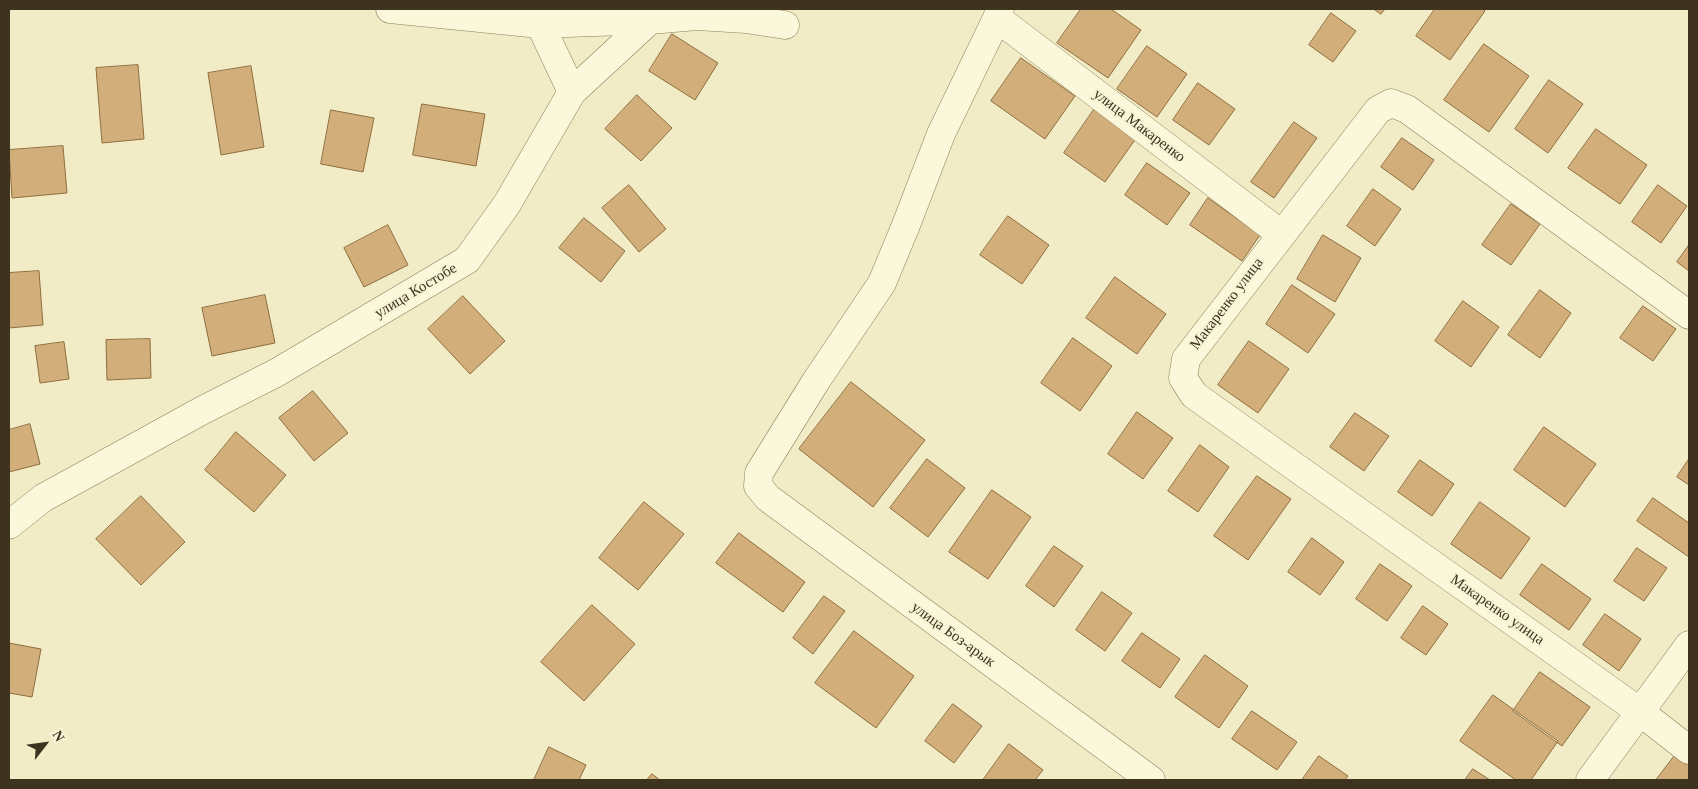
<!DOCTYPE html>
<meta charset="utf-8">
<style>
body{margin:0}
#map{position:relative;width:1698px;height:789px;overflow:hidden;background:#f1ecc6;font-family:"Times New Roman",serif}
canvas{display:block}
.frame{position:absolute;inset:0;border:10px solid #3d331f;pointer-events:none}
.north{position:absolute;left:20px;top:719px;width:50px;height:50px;-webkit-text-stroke:4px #f8f4d6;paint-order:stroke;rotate:60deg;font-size:14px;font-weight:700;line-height:20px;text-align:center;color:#3d331f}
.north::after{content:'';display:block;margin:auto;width:18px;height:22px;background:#3d331f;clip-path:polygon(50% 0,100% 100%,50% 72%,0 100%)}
</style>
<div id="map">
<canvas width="1698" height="789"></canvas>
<div class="frame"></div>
<div class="north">N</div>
</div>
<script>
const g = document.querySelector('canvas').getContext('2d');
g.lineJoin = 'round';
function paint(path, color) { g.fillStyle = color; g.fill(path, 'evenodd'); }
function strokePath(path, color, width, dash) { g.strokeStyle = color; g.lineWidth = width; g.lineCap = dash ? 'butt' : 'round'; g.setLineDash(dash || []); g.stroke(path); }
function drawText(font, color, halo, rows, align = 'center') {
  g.font = font + ' "Times New Roman",serif'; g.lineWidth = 5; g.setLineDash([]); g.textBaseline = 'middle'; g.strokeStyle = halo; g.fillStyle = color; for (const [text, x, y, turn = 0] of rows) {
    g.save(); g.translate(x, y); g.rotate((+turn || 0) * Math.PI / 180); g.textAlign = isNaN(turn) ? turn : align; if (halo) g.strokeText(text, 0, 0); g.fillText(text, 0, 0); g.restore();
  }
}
const building = new Path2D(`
 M1081 9H1111L1141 30 1108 78 1057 43Z
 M1374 9H1385L1381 14Z
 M1435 9H1483L1485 11 1450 60 1416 36Z
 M1331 13 1356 31 1333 62 1309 45Z
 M672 34 718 63 695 100 649 71Z
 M1484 44 1529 76 1489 132 1444 100Z
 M1147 46 1187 74 1157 117 1117 89Z
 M1021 58 1075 96 1045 139 991 101Z
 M138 65 144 139 102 143 96 68Z
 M251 66 264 147 221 155 208 73Z
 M1549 80 1583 104 1548 153 1515 129Z
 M1198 83 1235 109 1209 145 1173 120Z
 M637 95 672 128 641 161 605 129Z
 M422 104 485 114 476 166 413 155Z
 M1095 108 1137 137 1105 182 1064 153Z
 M331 110 374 118 363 172 321 164Z
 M1294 122 1317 138 1274 198 1251 182Z
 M1596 129 1647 165 1620 204 1568 168Z
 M1402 138 1434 160 1413 190 1381 167Z
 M63 146 67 193 12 198 9 150Z
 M1147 163 1190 193 1167 225 1125 195Z
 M629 185 666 229 639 252 602 208Z
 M1658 185 1687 206 1661 243 1632 222Z
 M1373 189 1401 209 1375 246 1347 226Z
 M1208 198 1260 235 1242 261 1190 225Z
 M1511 204 1540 224 1511 265 1482 245Z
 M1008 216 1049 245 1022 284 980 255Z
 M584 218 625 251 601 282 559 248Z
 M388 225 408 265 364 287 344 248Z
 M1323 235 1361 258 1335 302 1297 279Z
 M1689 245V271L1677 262Z
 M39 271 43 325 9 328V273Z
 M1115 277 1166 314 1137 354 1086 318Z
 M1292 285 1335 314 1308 353 1266 324Z
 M1540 290 1571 313 1540 358 1508 335Z
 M265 295 275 343 212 356 202 308Z
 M463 296 505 341 470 374 428 329Z
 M1463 301 1499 327 1471 367 1435 341Z
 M1643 306 1676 329 1653 361 1620 338Z
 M1073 338 1112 366 1080 411 1041 383Z
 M150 339 151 378 107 380 106 340Z
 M1249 341 1289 369 1258 413 1218 385Z
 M64 342 69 379 40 383 35 346Z
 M851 382 925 440 873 507 799 449Z
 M313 391 348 433 314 461 279 418Z
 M1137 412 1173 438 1143 479 1108 454Z
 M1355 413 1389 436 1364 471 1330 447Z
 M30 424 40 464 9 472V430Z
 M1544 427 1596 464 1565 507 1514 470Z
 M236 432 286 475 254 512 205 470Z
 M1200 445 1229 467 1198 512 1168 491Z
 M927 459 965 488 928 537 890 508Z
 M1689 459V485L1677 477Z
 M1420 460 1454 484 1432 516 1398 492Z
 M1257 476 1291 499 1248 560 1214 536Z
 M992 490 1031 517 988 579 949 552Z
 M141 496 185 542 141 585 96 539Z
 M1653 498 1689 523V557L1637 521Z
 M644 502 684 534 638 590 599 558Z
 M1480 502 1530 538 1501 579 1451 544Z
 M739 533 805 582 783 612 716 563Z
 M1312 538 1344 562 1320 595 1288 572Z
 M1054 546 1083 566 1054 607 1026 586Z
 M1637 548 1667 568 1644 601 1614 581Z
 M1380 564 1412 586 1387 621 1356 599Z
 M1542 564 1591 599 1569 630 1520 595Z
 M1102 592 1132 613 1105 651 1076 630Z
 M824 596 845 611 813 654 793 638Z
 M592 605 635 644 584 701 541 662Z
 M1423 606 1448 624 1426 655 1401 638Z
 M1605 614 1641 639 1619 671 1583 645Z
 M854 631 914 676 876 728 815 683Z
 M1142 633 1180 659 1160 688 1122 661Z
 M9 643 41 649 32 697 9 693Z
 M1205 655 1248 686 1219 728 1175 697Z
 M1540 672 1590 707 1562 746 1513 711Z
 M1493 695 1558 741 1531 780H1516L1460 741Z
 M953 704 982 726 954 763 925 741Z
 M1252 711 1297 742 1277 770 1232 739Z
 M1009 744 1043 770 1035 780H983Z
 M549 747 586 765 579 780H534Z
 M1676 754 1689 764V780H1656Z
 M1319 756 1348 776 1345 780H1302Z
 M1473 769 1490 780H1465Z
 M652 774 660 780H647Z`);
const minor = new Path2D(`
 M390 9 540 24 650 20
 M1000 9 997 18 941 134 906 225 882 283 816 381 759 473 758 486 768 498 1151 780
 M997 18 1281 234
 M540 24 572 92
 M1689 315 1407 109 1391 103 1378 110 1186 359 1183 378 1194 395 1639 711 1689 750
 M9 525 43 498 203 410 276 373 467 260 507 204 572 92 650 20 697 16 746 19 785 25
 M1590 780 1689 645`);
const streetNames = [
 ["улица Макаренко",1139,126,37],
 ["улица Костобе",416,291,-31],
 ["Макаренко улица",1227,304,-53],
 ["Макаренко улица",1497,610,35],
 ["улица Боз-арык",953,635,36]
];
paint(building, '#d1ae7a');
strokePath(building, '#8e6d3e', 1);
strokePath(minor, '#8d7f5a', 29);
strokePath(minor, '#fbf7da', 28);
drawText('15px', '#3d331f', '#f8f4d6', streetNames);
</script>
